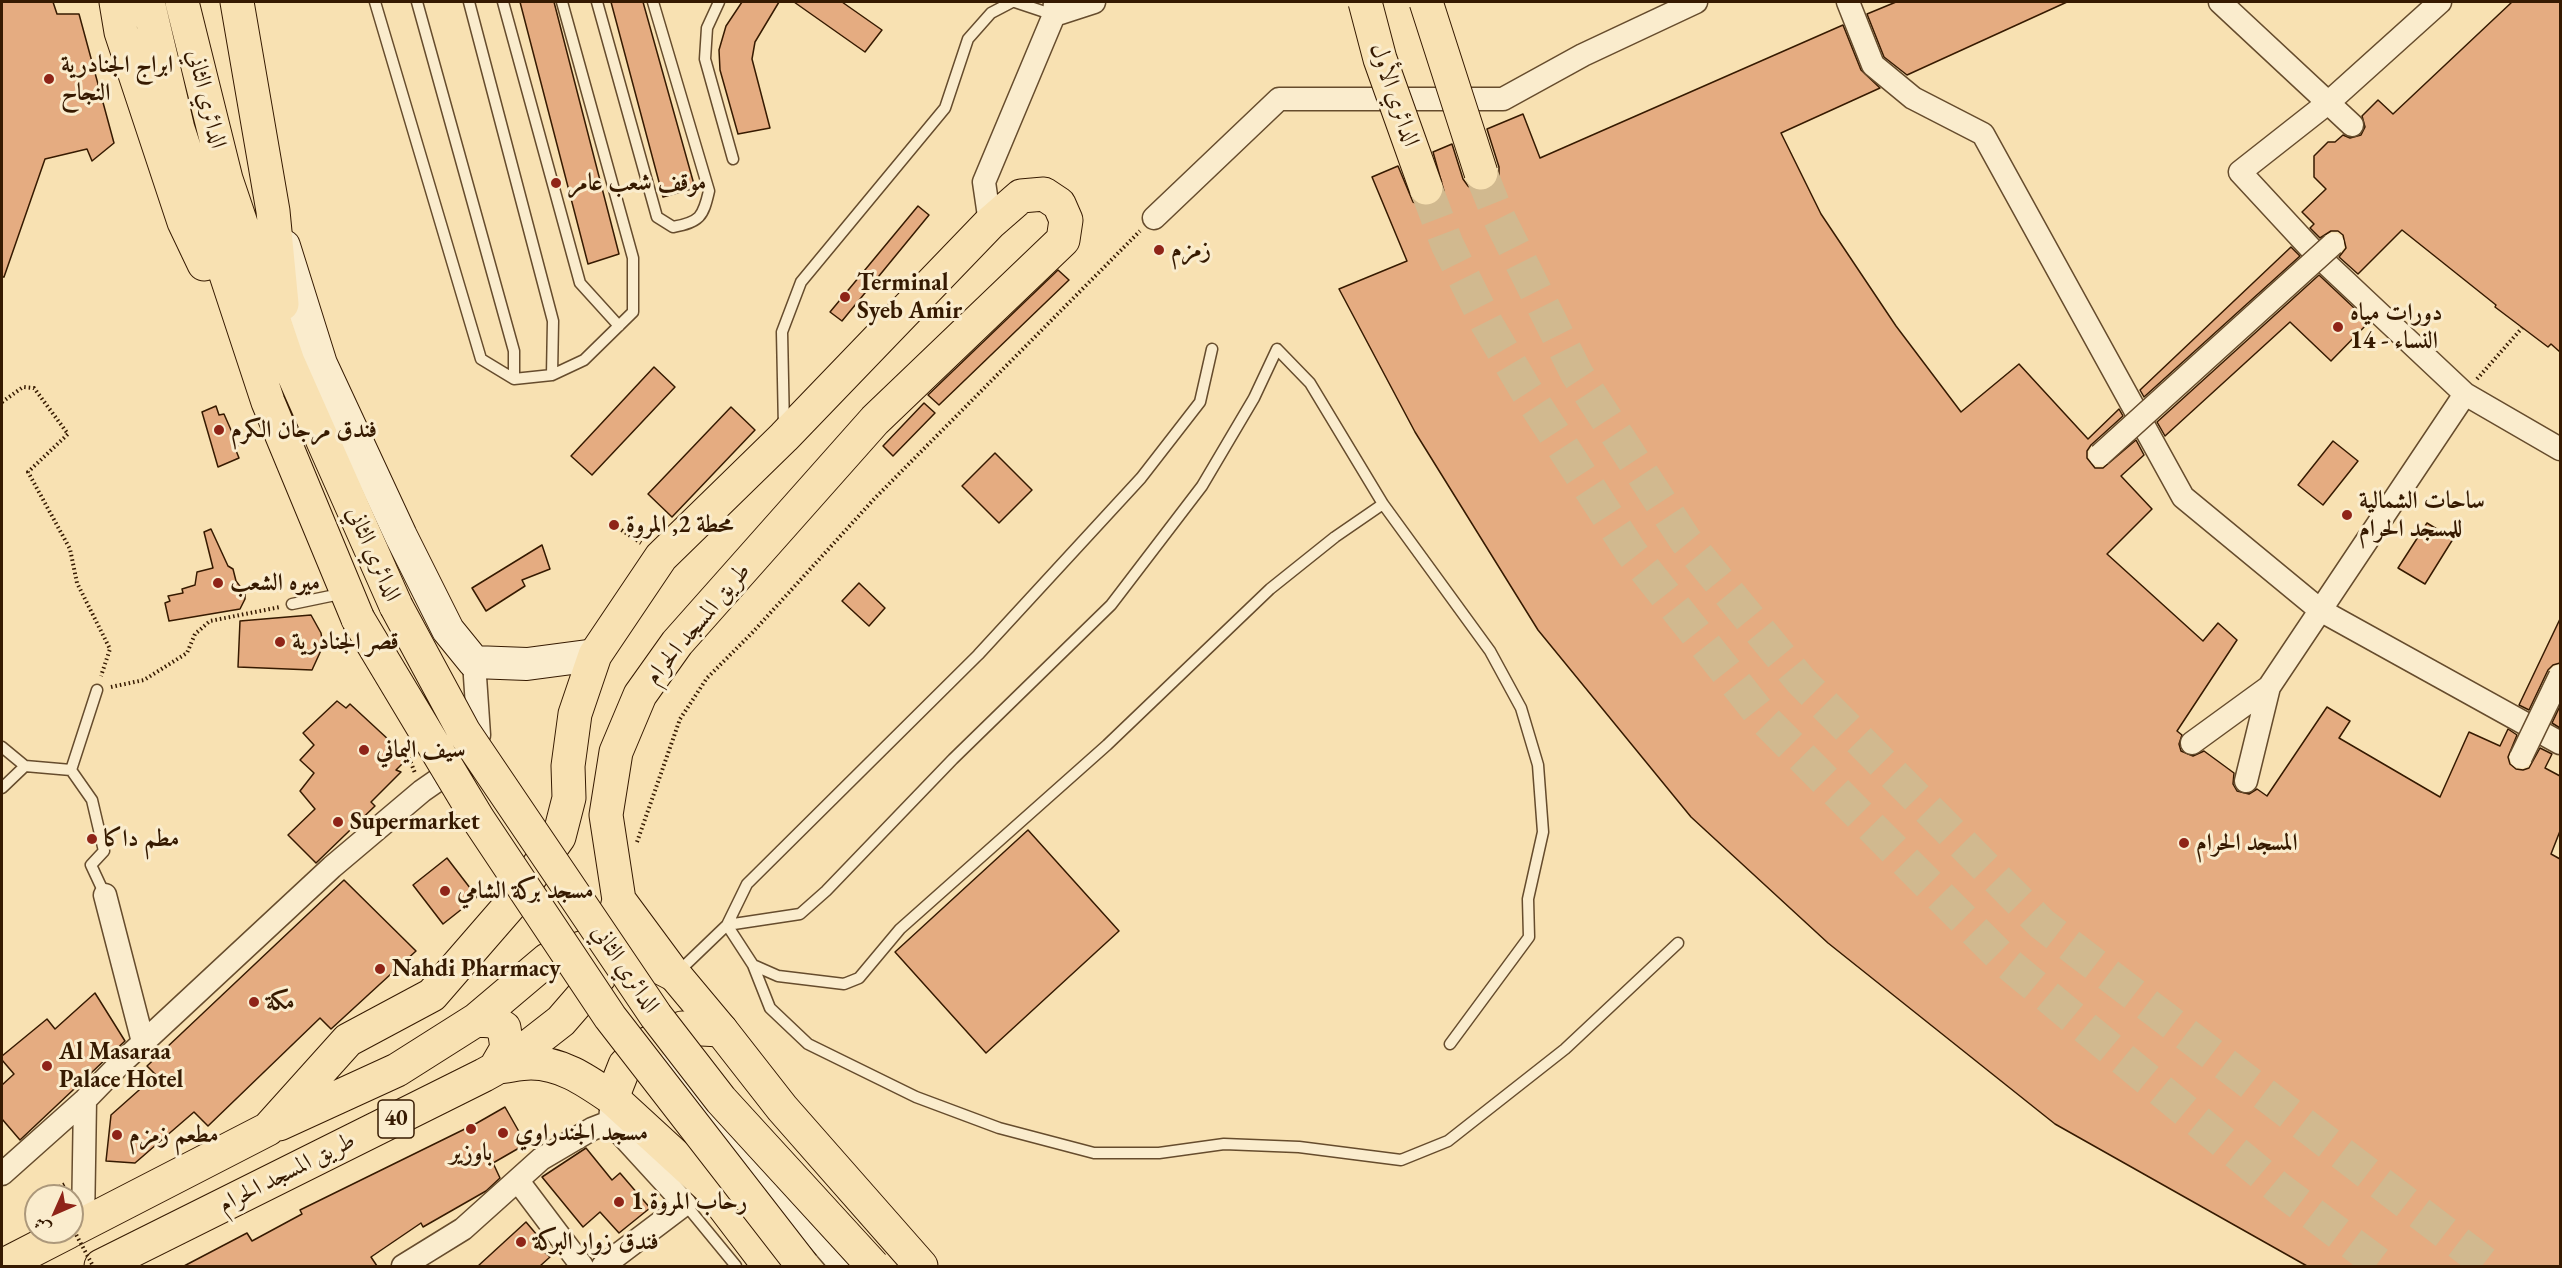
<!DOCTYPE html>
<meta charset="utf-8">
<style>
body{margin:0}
#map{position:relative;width:2562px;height:1268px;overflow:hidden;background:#f8e1b2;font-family:"EB Garamond",Amiri,serif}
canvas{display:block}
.frame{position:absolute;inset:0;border:3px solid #361a01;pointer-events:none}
.north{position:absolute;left:24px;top:1184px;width:60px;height:60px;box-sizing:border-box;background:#faeccd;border:2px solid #ac987b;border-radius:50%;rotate:225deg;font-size:16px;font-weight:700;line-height:24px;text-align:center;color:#361a01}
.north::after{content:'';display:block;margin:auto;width:21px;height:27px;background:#8f2418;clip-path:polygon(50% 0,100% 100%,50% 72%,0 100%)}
</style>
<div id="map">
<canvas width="2562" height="1268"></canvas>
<div class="frame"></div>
<div class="north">ش</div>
</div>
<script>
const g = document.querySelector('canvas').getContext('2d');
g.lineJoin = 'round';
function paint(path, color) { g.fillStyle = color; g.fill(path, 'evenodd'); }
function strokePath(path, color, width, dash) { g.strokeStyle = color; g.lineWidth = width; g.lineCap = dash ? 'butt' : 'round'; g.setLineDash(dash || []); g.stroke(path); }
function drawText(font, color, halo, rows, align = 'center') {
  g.font = font + ' "EB Garamond",Amiri,serif'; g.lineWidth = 6; g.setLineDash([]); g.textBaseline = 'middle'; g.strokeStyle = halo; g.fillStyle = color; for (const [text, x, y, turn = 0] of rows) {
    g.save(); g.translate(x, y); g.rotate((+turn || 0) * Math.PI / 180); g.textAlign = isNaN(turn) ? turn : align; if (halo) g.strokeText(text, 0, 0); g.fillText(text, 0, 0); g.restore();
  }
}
const building = new Path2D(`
 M2 2H53L57 14H79L114 143 92 161 87 149 45 159 4 277H2Z
 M520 2H554L619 254 588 264Z
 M611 2H643L695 188 663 197Z
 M742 2H779L755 42 752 59 770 128 738 134 720 70 719 50 726 26Z
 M794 2H842L882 30 865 52Z
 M1896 2H2067L1907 75 1884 57 1867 14Z
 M2512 2H2560V352L2551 344 2548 347 2495 307 2496 305 2402 230 2358 274 2339 257 2346 248 2343 235 2338 231H2331L2320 238 2310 228 2314 224 2302 212 2326 189 2314 177V156L2328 142H2335L2343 135 2350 138 2361 135 2365 127 2362 116 2378 100 2393 114Z
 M1843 25 1861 70 1880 88 1781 133 1821 214 1896 326 1961 412 2019 364 2088 439 2119 409 2123 416 2091 445 2087 451V458L2095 468H2103L2136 440 2144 455 2121 476 2152 509 2107 554 2203 641 2218 623 2237 640 2177 731 2182 735 2179 744 2181 751 2193 756 2204 751 2234 773 2233 784 2237 791 2249 794 2257 789 2267 796 2327 707 2350 721 2339 738 2440 797 2469 732 2500 746 2508 729 2517 735 2508 757 2510 764 2516 769 2523 770 2529 768 2540 748 2552 754 2545 768 2560 776V831L2551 854 2560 859V1266H2307L2055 1124 1828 943 1691 817 1538 630 1415 432 1339 289 1407 261 1372 177 1398 166 1413 202 1422 206 1433 205 1441 200 1444 191 1433 152 1452 144 1463 179 1468 186 1476 191H1487L1495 185 1499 176V167L1487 129 1523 114 1540 158Z
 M918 206 929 215 842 321 830 312Z
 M2291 247 2300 256 2144 397 2140 390Z
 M1058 270 1069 280 939 405 928 395Z
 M2319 275 2369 322 2331 361 2290 322 2165 436 2157 422Z
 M654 367 675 387 592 475 571 456Z
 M924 403 935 413 893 456 883 446Z
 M216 406 219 415 224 414 238 446 235 448 239 458 218 467 202 412Z
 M731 407 755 430 672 517 648 494Z
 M2333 441 2358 461 2323 505 2298 485Z
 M995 453 1032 490 999 523 962 486Z
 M2427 523 2453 539 2425 584 2398 568Z
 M211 529 228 566 233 569 236 581 245 593V599L240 609 169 621 165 603 170 601 168 596 183 593 182 589 195 585 197 572 213 568 204 532Z
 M542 545 550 569 522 580 525 586 486 611 472 588Z
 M859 583 885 608 869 626 842 601Z
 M311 615 321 633 323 646 312 670 238 667 240 621Z
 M2560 619V663L2553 665 2548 670 2529 710 2519 705Z
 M337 701 346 708 350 704 403 753 399 756 404 762 396 770 401 772 371 802 375 806 316 863 288 835 315 809 300 791 314 773 300 760 314 745 303 733Z
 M2560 706V728L2552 723Z
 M1028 830 1119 931 986 1053 895 952Z
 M447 858 477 897 443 924 413 885Z
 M344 880 416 951 331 1029 320 1018 208 1126 194 1112 135 1163 106 1161 111 1115 156 1075 147 1066Z
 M95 993 125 1041 20 1140 2 1119V1085L14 1074 2 1060V1056L47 1019 55 1029Z
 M505 1107 526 1144 493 1163 500 1178 486 1191 423 1227 421 1223 371 1257 377 1266H184L247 1233 252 1241 302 1214 300 1210 477 1123Z
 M586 1148 612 1180 620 1173 650 1208 619 1233 600 1212 583 1227 542 1177Z
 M526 1222 537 1235 534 1239 541 1245 542 1250 550 1257 540 1266H478Z`);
const highwayTunnel = new Path2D(`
 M1481 173 1499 218 1577 374 1686 541 1801 681 2042 924 2489 1266
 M1426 188 1447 244 1487 324 1527 392 1631 552 1765 720 2005 961 2281 1190 2382 1266`);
const path = new Path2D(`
 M2477 379 2522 328
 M2 402 23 387 34 388 68 434 28 472 70 549 77 583 110 649 101 676
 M614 525 641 543
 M111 687 144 680 187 653 195 634 210 621 280 607
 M409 758 415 773
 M637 842 680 719 707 678 752 633 875 498 1140 231
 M56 1196 53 1190 65 1184`);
const lane = new Path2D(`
 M375 2 481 359 514 379 552 375 584 360 633 312V258L562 2
 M417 2 514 351V379
 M469 2 553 321 552 375
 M503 2 580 283 619 326
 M597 2 657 217 673 227C700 222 703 217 709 191L653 2
 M719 2 707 28 705 59 733 159
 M1015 2 1054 15
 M1212 349 1200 402 1141 478 978 655 747 884 727 925 753 965 778 976 844 984 859 978 900 929 1107 745 1270 589 1335 537 1383 504
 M784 428 782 332 801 282 945 108 968 39 991 13 1012 2
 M292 604 345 593
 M2 747 25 766
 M71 770 97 690
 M2 788 25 766 71 770 92 800 104 851 91 865 105 895
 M753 965 770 1008 808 1044 916 1097 999 1128 1094 1153H1159L1224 1144 1299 1147 1401 1160 1448 1141 1565 1049 1678 943
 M677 973 727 925 800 914 826 891 953 759 1111 605 1202 486 1254 398 1277 349 1310 383 1383 504 1490 651 1521 708 1538 765 1543 832 1528 899 1529 937 1450 1044
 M685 1204 736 1266`);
const street = new Path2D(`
 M1848 2 1873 65 1913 98 1983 134 2183 497 2320 610 2560 743
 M2220 2 2352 125
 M2440 2 2329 102 2240 172 2315 253 2465 394 2560 449
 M1054 15 1094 2
 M1154 218 1279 99H1503L1583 55 1696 2
 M990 223 984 182 1054 15 1055 2
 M2192 743 2269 687
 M2246 781 2269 687 2465 394
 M105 895 143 1042
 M649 1043 841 1266
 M2 1174 85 1100 119 1065 332 867 422 791 468 759 479 735 474 662
 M518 1181 582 1266
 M83 1224 85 1100
 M403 1266 463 1229 541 1159 592 1129 610 1122 612 1098
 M603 1266 685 1204 610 1122`);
const secondary = new Path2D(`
 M284 246 321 364 401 536 448 630 474 662 527 664 595 655`);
const primary = new Path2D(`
 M619 900 670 969
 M476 1020 493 1021 504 1028 507 1048 496 1067
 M498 1067C509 1066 520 1063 531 1063 562 1063 587 1081 612 1098L625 1065 649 1043 682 1028 721 1030
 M279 1124 397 1070 476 1020 547 960 581 948 638 956 675 975
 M72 1230 268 1129 348 1040 432 995 511 904 559 837 569 798 568 766 575 714 595 655 661 557 784 437 990 223 1021 196 1044 194 1059 204 1066 220 1063 240 875 420 677 643 640 695 616 752 606 815 619 900 600 976 561 1021 511 1060 484 1075 101 1266
 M2 1266 68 1232`);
const highway = new Path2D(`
 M116 2 121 32 184 222 204 264
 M148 2 178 129 268 402 358 619
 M182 2 226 179 288 362 396 606
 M237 2 273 211 282 304
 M675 975 721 1030 782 1108 921 1266
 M612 1098 709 1187 769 1266`);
const pathBridge = new Path2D(`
 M72 1227 93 1266`);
const streetBridge = new Path2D(`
 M2100 455 2333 244
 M2521 757 2560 676`);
const highwayBridge = new Path2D(`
 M1365 2 1380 59 1426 188
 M1426 2 1481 173
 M396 606 464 732 656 1016 721 1100 873 1266
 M358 619 478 819 610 1017 803 1266`);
const markers = [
 [49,79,6,"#8f2418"],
 [556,183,6,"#8f2418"],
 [1159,250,6,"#8f2418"],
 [845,297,6,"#8f2418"],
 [2338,327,6,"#8f2418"],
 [219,430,6,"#8f2418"],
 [2347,515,6,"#8f2418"],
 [614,525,6,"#8f2418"],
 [218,583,6,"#8f2418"],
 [280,642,6,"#8f2418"],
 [364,750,6,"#8f2418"],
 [338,822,6,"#8f2418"],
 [92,839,6,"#8f2418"],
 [2184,843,6,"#8f2418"],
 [445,891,6,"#8f2418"],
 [380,969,6,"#8f2418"],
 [254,1002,6,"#8f2418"],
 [47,1066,6,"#8f2418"],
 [471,1129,6,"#8f2418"],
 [503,1133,6,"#8f2418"],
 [117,1135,6,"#8f2418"],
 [619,1202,6,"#8f2418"],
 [521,1242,6,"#8f2418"]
];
const shields = [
 [396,1119,36]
];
const shieldNames = [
 ["40",396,1119]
];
const poiNames = [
 ["ابراج الجنادرية",61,65],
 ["النجاح",61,93],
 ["موقف شعب عامر",568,183],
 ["زمزم",1171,250],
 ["Terminal",857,283],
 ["Syeb Amir",857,311],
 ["دورات مياه",2350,313],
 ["النساء - 14",2350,341],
 ["فندق مرجان الكرم",231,430],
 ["ساحات الشمالية",2359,501],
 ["للمسجد الحرام",2359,529],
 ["محطة 2, المروة",626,525],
 ["ميره الشعب",230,583],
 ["قصر الجنادرية",292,642],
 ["سيف اليماني",376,750],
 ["Supermarket",350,822],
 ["مطم داكا",104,839],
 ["المسجد الحرام",2196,843],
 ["مسجد بركة الشامي",457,891],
 ["Nahdi Pharmacy",392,969],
 ["مكة",266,1002],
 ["Al Masaraa",59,1052],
 ["Palace Hotel",59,1080],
 ["مسجد الجندراوي",515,1133],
 ["مطعم زمزم",129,1135],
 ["باوزير",471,1153,"center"],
 ["رحاب المروة 1",631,1202],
 ["فندق زوار البركة",533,1242]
];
const streetNames = [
 ["الدائري الأول",1394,95,71],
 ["الدائري الثاني",206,99,76],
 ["الدائري الثاني",373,554,66],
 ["طريق المسجد الحرام",698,624,-50],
 ["الدائري الثاني",625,969,56],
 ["طريق المسجد الحرام",287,1173,-27]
];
paint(building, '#e5ac81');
strokePath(building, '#361a01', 1.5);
strokePath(highwayTunnel, '#d1b98f', 33, [33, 16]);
strokePath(lane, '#664c2d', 13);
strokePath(street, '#664c2d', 25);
strokePath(secondary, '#361a01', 34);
strokePath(primary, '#361a01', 35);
strokePath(highway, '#361a01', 35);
strokePath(path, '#361a01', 4, [1.5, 3]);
strokePath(lane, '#faeccd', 10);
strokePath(street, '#faeccd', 22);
strokePath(secondary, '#faeccd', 32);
strokePath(primary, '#f8e1b2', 33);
strokePath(highway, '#f8e1b2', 33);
strokePath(streetBridge, '#664c2d', 25, []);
strokePath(highwayBridge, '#361a01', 35, []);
strokePath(pathBridge, '#361a01', 4, [1.5, 3]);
strokePath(streetBridge, '#faeccd', 22);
strokePath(highwayBridge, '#f8e1b2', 33);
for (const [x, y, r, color] of markers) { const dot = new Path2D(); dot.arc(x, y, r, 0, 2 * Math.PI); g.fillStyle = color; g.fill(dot); strokePath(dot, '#faeccd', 2); }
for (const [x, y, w] of shields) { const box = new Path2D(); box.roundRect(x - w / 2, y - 19, w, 38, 4.5); g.fillStyle = '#faeccd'; g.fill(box); strokePath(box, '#361a01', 1.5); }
drawText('bold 22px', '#361a01', null, shieldNames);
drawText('bold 24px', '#361a01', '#faeccd', poiNames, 'left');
drawText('24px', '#361a01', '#faeccd', streetNames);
</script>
